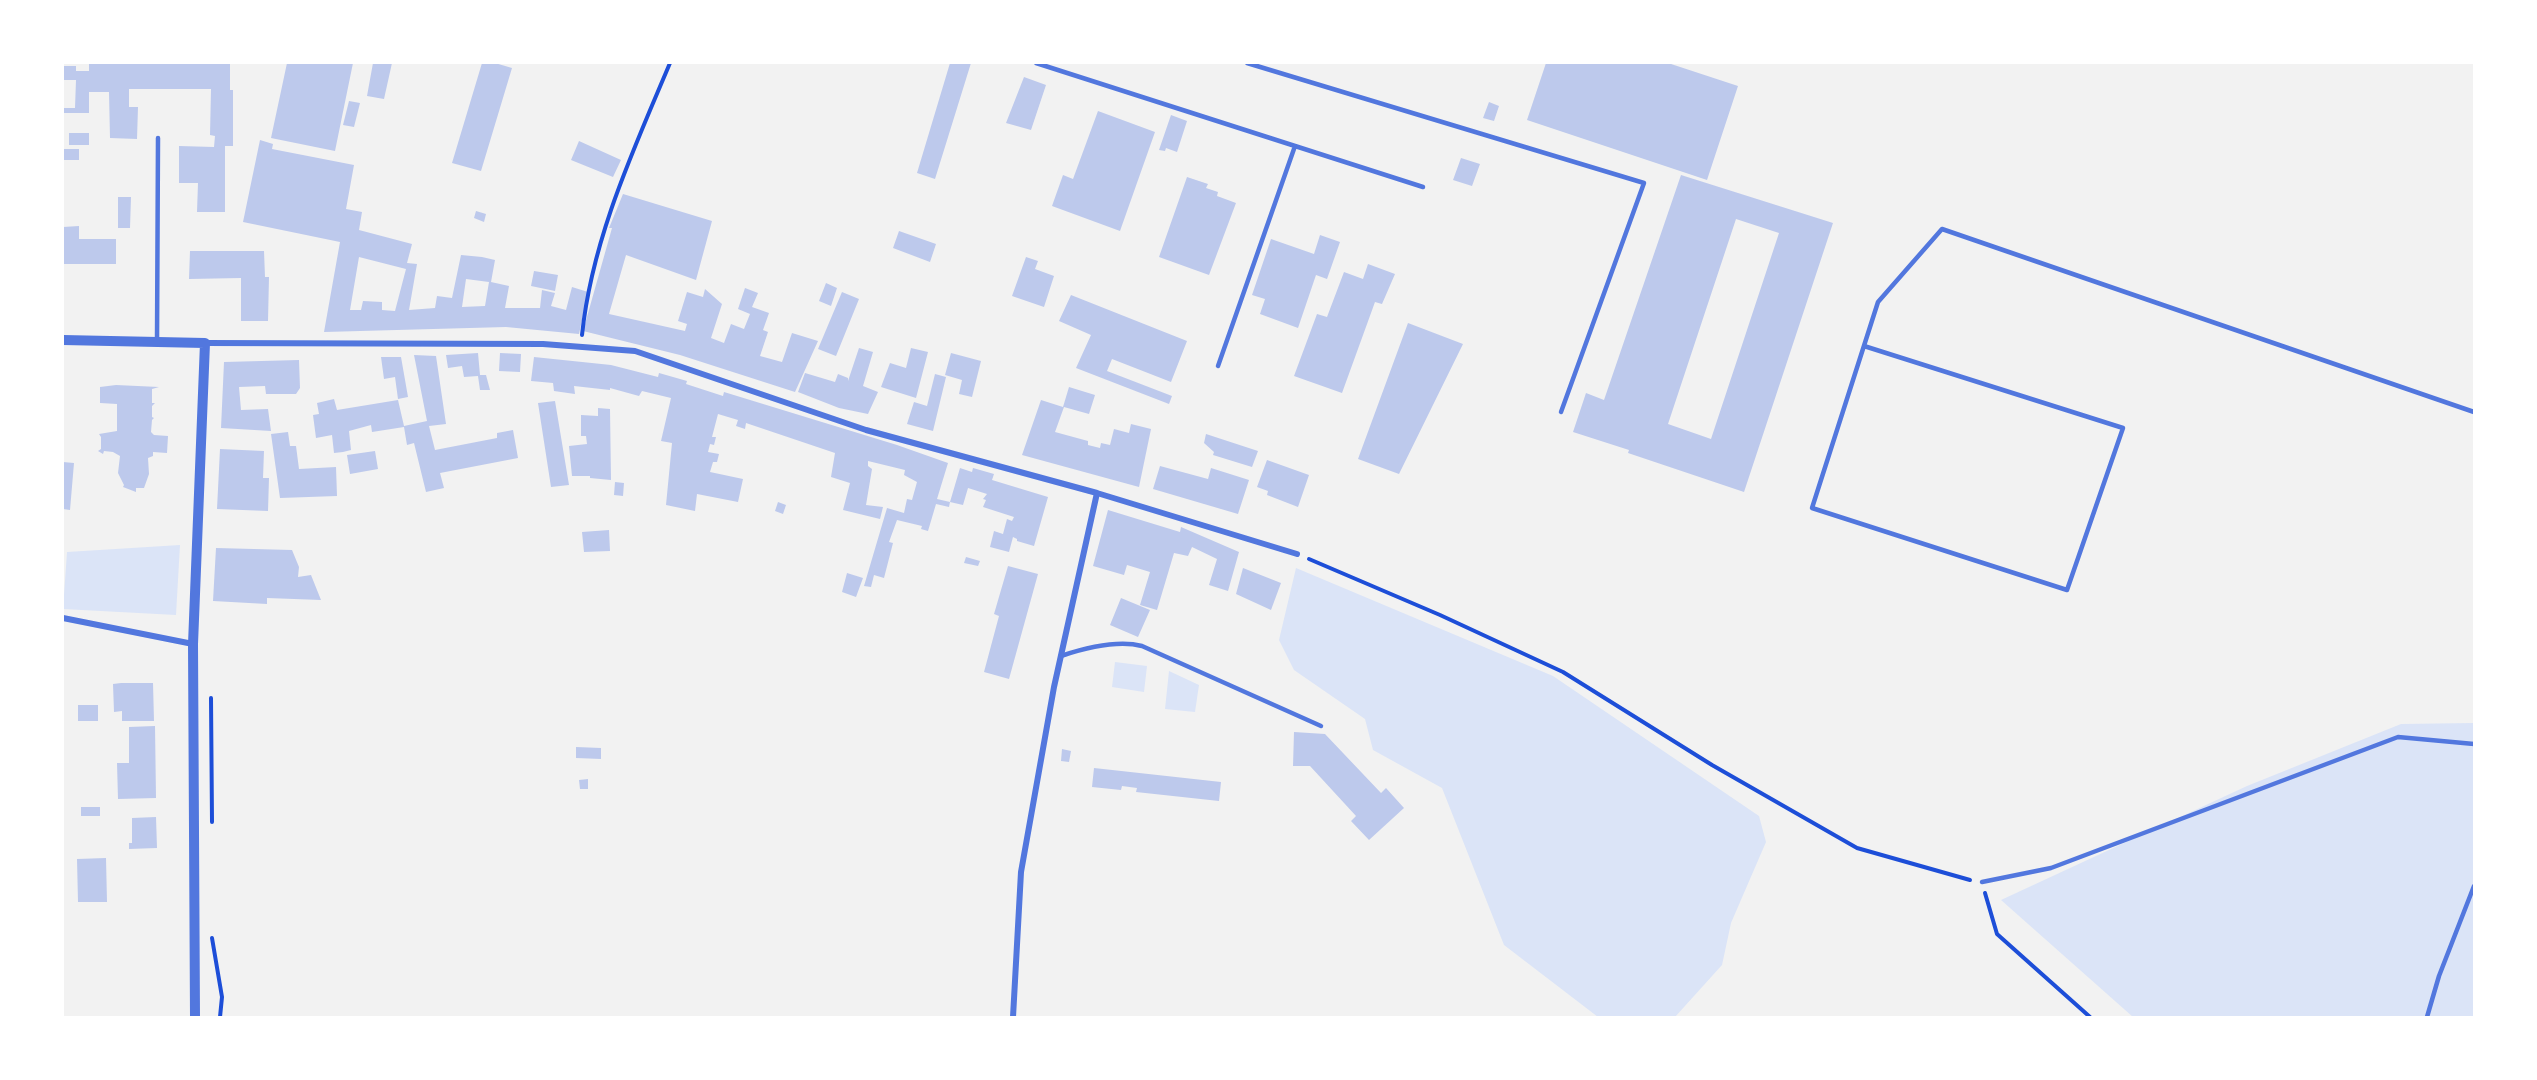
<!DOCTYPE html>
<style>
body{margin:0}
#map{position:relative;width:2537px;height:1080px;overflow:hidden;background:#f2f2f2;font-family:"Titillium Web",sans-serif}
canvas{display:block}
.frame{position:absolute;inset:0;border:64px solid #fff;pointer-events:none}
</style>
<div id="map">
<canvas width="2537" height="1080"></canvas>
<div class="frame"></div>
</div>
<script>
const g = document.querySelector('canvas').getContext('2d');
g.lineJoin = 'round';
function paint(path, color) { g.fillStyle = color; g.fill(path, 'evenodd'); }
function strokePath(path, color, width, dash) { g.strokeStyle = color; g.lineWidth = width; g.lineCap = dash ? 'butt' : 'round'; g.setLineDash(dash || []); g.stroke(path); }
const green = new Path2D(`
 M180 545 176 615 63 609 67 552Z
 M1296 568 1553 676 1759 816 1766 842 1731 923 1722 965 1675 1017H1598L1504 945 1442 788 1373 750 1365 719 1294 670 1279 640Z
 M1115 662 1147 666 1144 692 1112 687Z
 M1169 671 1199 685 1195 712 1165 709Z
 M2474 723V1017H2133L2001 900 2247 786 2401 724Z`);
const building = new Path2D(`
 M89 63H230V90H233V146H225V212H197L198 183H179V146L214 147 215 136 210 135 211 89H129V107H138L137 139 110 138 109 92H89V113H63V108H75L76 80H63V66H76V71H89Z
 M287 63H353L335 151 271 138Z
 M373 63H392L384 99 367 96Z
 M482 63H495L512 68 481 171 452 163Z
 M950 63H971L935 179 917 173Z
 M1546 63H1668L1738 86 1707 180 1527 120Z
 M1024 77 1046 85 1031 130 1006 123Z
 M349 101 360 103 354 127 343 125Z
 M1489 102 1499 106 1494 121 1483 118Z
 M1098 111 1155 132 1120 231 1052 206 1063 175 1073 179Z
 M1171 115 1187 121 1177 152 1166 148 1165 151 1159 150Z
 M69 133H89V145H69Z
 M260 140 273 144 272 149 354 165 346 209 362 212 359 230 412 244 407 263 417 264 409 310 435 308 437 296 452 298 461 255 482 257 495 260 491 282 509 286 505 308H540L542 290 555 293 551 306 566 310 572 287 588 292 579 334 506 327 324 332 340 242 243 222ZM359 257 406 269 395 311 382 310V302L363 301 361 310H350ZM466 279 489 282 485 306 462 307Z
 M579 141 621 160 613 177 571 160Z
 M63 149H79V160H63Z
 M1461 158 1480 164 1472 186 1453 180Z
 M1681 175 1833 223 1744 492 1628 453 1629 450 1573 432 1586 393 1604 400ZM1736 219 1779 233 1711 439 1668 424Z
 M1187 177 1208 184 1206 188 1218 192 1217 196 1236 203 1209 275 1159 257Z
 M623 194 712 221 696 280 626 255 609 314 685 331 687 324 678 321 687 292 703 297 705 289 722 304 711 338 724 343 731 324 744 329 750 314 738 309 745 288 758 293 752 307 769 313 763 330 768 332 760 356 782 362 792 333 818 341 795 392 680 355 583 331 612 228H609Z
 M118 197H131L130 228H118Z
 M476 211 486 214 484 222 474 218Z
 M79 226V239H116V264H63V227Z
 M899 231 936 244 930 262 893 248Z
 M1320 235 1340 242 1327 279 1316 275 1298 328 1260 314 1265 299 1252 295 1271 239 1314 254Z
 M190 251H264L265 277H269L268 321H241V278L189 279Z
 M1026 257 1038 261 1035 269 1054 276 1044 307 1012 296Z
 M1368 264 1395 274 1382 304 1375 302 1342 393 1294 376 1317 314 1327 317 1344 272 1363 279Z
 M534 271 558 275 555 291 531 286Z
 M826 283 837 288 831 306 819 301Z
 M842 292 859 299 836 356 818 349Z
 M1071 295 1187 341 1171 382 1112 359 1107 371 1172 396 1169 404 1076 368 1091 335 1059 321Z
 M1408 323 1463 344 1399 474 1358 459Z
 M859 348 873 352 863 386 878 392 868 414 839 408 798 392 805 373 835 382 838 374 848 378V381Z
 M911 348 928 352 916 398 881 387 890 363 906 368Z
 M478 353 480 375H486L490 390H480L478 376 464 377 462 366 448 368 446 355Z
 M500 353 521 354 520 372 499 371Z
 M951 353 981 361 972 397 959 394 962 380 945 375Z
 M414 355 436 356 446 424 429 426 435 450 497 438V433L513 430 518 458 440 473 444 488 426 492 414 443 407 445 404 427 372 432 371 425 349 431 351 450 343 452 334 453 332 435 316 438 313 415 319 414 317 403 334 399 337 410 398 400 404 426 427 421Z
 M381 357H401L408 397 398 399 395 377 384 379Z
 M534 357 611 365 658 377 659 373 687 381 686 384 723 396 724 392 897 445 948 463 937 499 950 502 949 507 936 504 928 531 921 529 922 526 897 520 889 542 893 543 884 578 874 575 871 587 864 586 887 508 904 513 907 499 912 500 917 482 904 475 905 470 868 461V466L872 469 866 505 883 507 880 519 843 510 850 483 831 477 835 453 746 423 745 429 736 426 738 420 718 414 712 437H716L714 445 710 444 708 452 719 454 717 462H713L710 472 743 479 738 502 697 494 695 511 666 505 672 443 661 441 671 398 642 391 639 396 610 388V390L574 386 575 394 554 391 553 383 531 381Z
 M299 360 300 388 296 394H266L265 386 239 387 241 410 268 409 271 431 221 428 224 362Z
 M935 374 946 377 933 431 907 424 914 402 927 406Z
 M116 385 159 387 152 389V403H155L152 406V417L154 418 152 420 151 432 154 435 168 436 167 453 153 452V456L148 458 149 474 144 488H136V492L123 487 124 485 118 473 120 456 113 452 104 451 103 454 98 451 101 449V437L99 434 117 431V404L100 403V387Z
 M1069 387 1095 395 1089 414 1064 407 1055 432 1088 441V445L1100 448 1101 443 1110 445 1114 429 1129 433 1131 424 1151 429 1139 487 1022 455 1041 400 1063 407Z
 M555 401 569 485 551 487 538 403Z
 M598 408 610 409 611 480 590 478V476H572L569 446 587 444 586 436H581V415L598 416Z
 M288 432 290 446H296L299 469 336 467 337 496 280 498 271 434Z
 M1206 434 1258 451 1252 467 1213 455 1214 452 1204 443Z
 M220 449 264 451 263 478H269L268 511 217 509Z
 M375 451 378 469 350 474 347 455Z
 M1267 460 1309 475 1298 507 1267 495 1268 491 1257 487Z
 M63 462 74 463 70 510 63 509Z
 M1160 466 1208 479 1211 468 1249 480 1238 514 1153 489Z
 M960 468 972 472 973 468 994 474 992 480 1048 497 1034 546 1017 541V539L1013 537 1009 552 990 547 994 531 1003 534 1007 519 1012 521 1014 517 983 507 986 500 983 499 987 494 968 488 963 505 950 502Z
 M615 482 624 483 623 496 614 495Z
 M778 502 786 505 783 514 775 511Z
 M1108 510 1180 532 1181 527 1239 552 1228 591 1209 585 1217 559 1192 547 1188 556 1174 553 1157 610 1140 605 1150 572 1127 565 1124 575 1093 566Z
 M609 530 610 551 584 552 582 532Z
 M216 548 292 550 299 567 298 577 311 575 321 600 267 598V604L213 601Z
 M966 557 980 561 978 566 964 563Z
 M1008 566 1038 574 1009 679 984 672 999 616 994 614Z
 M1243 568 1281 583 1271 610 1236 594Z
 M847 573 863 578 856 597 842 592Z
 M1121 598 1150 610 1138 637 1110 625Z
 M121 683H153L154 721H122V711L114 712 113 684Z
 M78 705H98V721H78Z
 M155 726 156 798 118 799 117 763H129V727Z
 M1294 732 1325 734 1381 793 1386 788 1404 808 1369 840 1351 821 1356 816 1310 766H1293Z
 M576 747 601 748V759L576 758Z
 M1062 749 1071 751 1069 762 1061 761Z
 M1094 768 1221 782 1219 801 1136 792 1137 788 1122 786 1121 790 1092 787Z
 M588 779V789H580L579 780Z
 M81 807H100V816H81Z
 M156 817 157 848 129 849V843H132V818Z
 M106 858 107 902H78L77 859Z`);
const path = new Path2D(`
 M582 335C592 239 633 151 670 63
 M1309 559 1440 615 1563 672 1712 765 1857 848 1970 880
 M211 698 212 822
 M1985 893 1997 934 2090 1017
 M212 938 222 997 220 1017`);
const service = new Path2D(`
 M1036 63 1423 187
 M1247 63 1644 183 1561 412
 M157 342 158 138
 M1864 346 2123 428 2067 590 1812 508 1878 302 1942 229 2474 412
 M1218 366 1295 146
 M1061 656C1085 648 1118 640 1142 646L1321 726
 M1982 882 2051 868 2398 737 2474 744
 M2427 1017 2439 976 2474 886`);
const minor = new Path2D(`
 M205 343 543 344 635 351 866 430 1097 493 1297 554
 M63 618 193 644
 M1013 1017 1021 872 1054 687 1097 493`);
const tertiary = new Path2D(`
 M63 340 205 343 193 644 195 1017`);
paint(green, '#dbe4f7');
paint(building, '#bdc9ec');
strokePath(path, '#1d4ed8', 4);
strokePath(service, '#5277de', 4.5);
strokePath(minor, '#5277de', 6);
strokePath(tertiary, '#5277de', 10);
</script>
